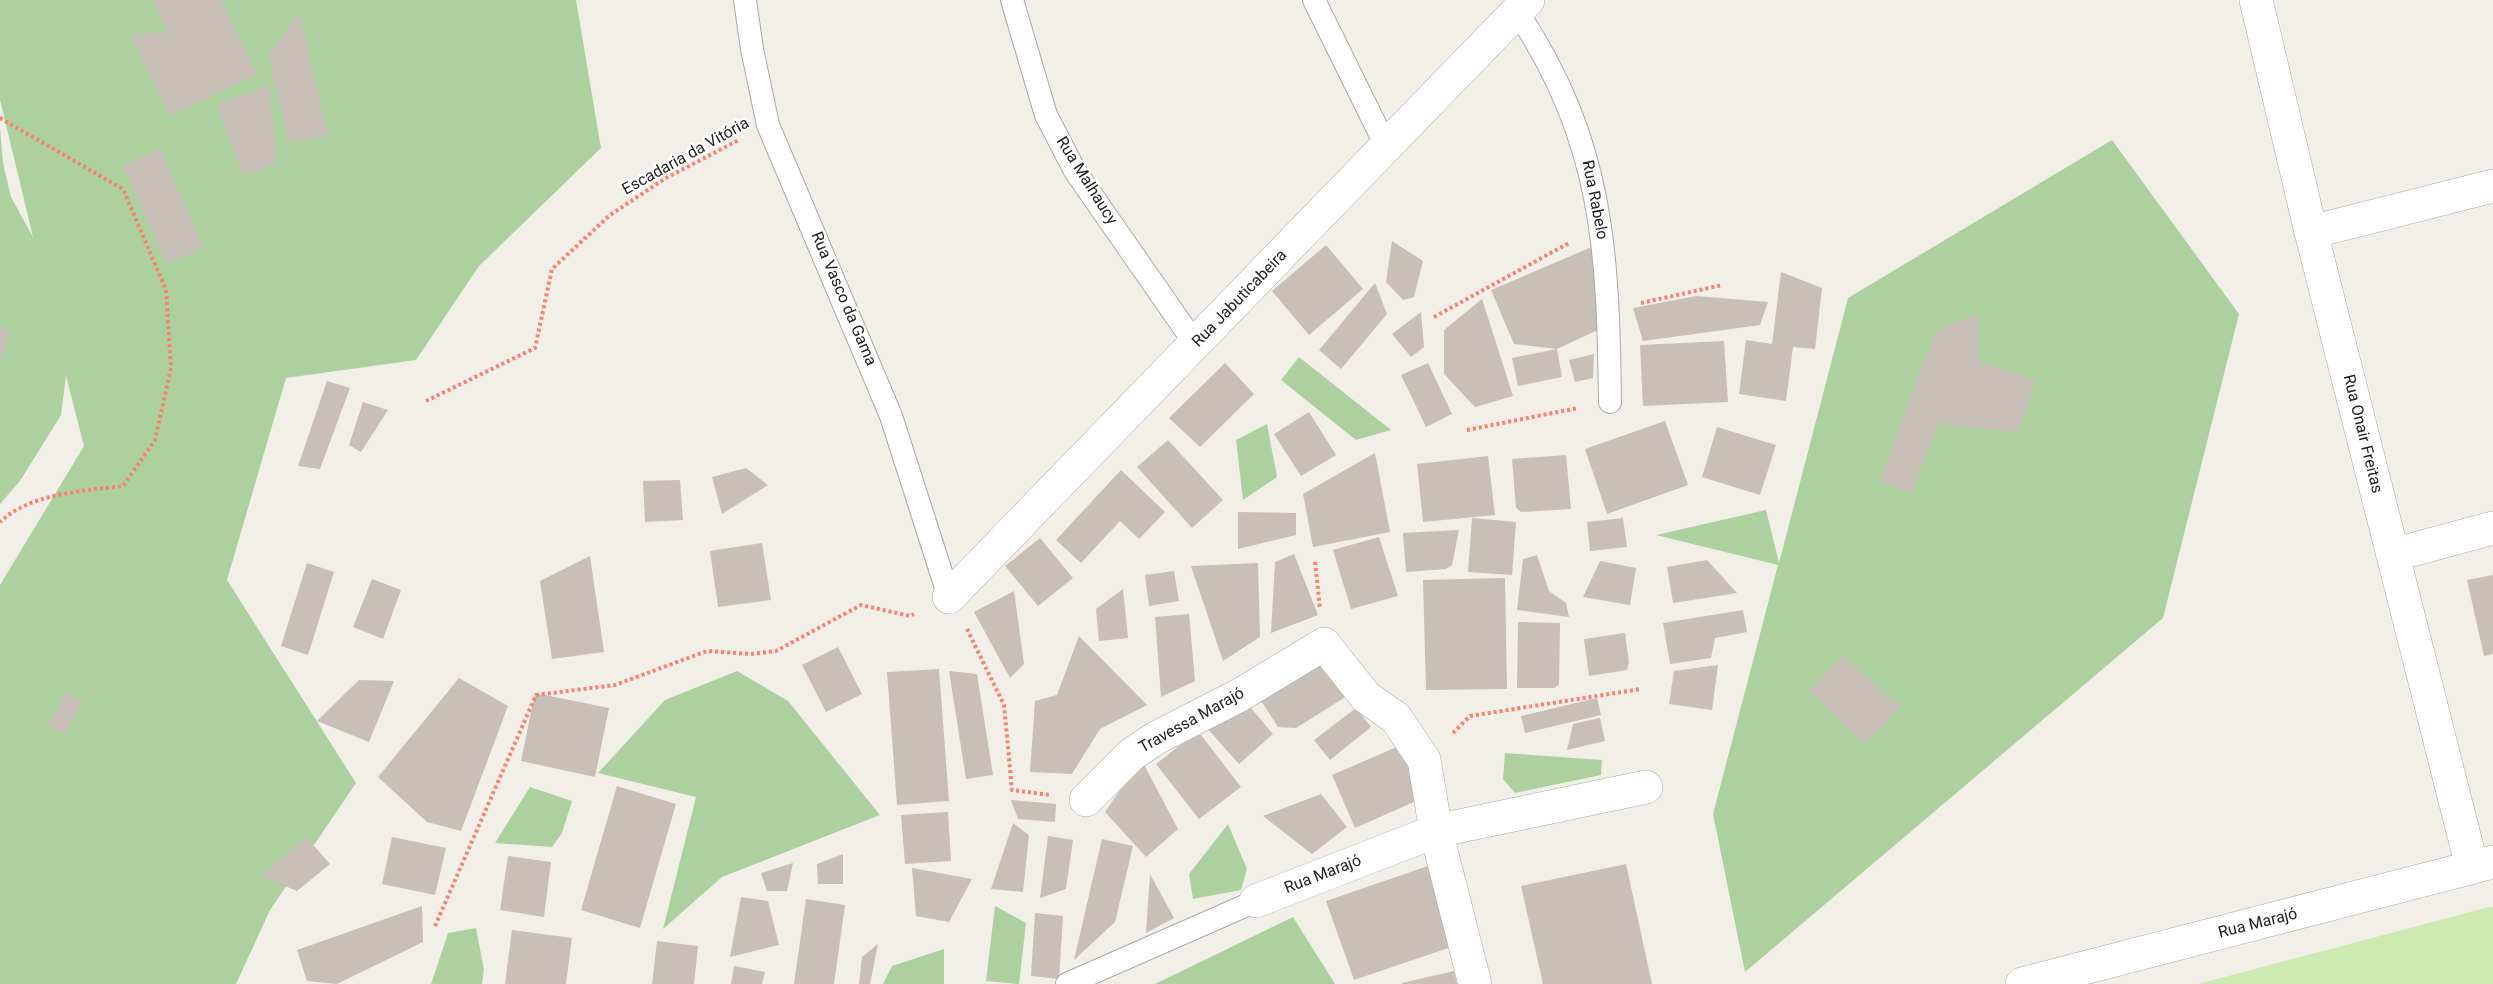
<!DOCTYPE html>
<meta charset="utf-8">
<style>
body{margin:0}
canvas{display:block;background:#f2efe9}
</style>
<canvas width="2493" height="984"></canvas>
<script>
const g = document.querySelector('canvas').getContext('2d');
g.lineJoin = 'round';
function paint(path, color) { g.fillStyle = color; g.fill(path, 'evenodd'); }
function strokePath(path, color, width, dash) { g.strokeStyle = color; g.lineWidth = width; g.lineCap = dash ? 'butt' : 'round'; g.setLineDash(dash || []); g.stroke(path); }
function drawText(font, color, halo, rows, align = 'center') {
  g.font = font + ' Roboto,sans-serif'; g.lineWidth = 5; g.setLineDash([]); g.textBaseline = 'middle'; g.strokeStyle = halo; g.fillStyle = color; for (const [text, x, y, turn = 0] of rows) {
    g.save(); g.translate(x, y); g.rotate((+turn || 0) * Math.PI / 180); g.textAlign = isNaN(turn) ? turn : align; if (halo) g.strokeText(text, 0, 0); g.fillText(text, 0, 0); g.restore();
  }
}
const grass = new Path2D(`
 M2493 906V984H2198Z`);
const forest = new Path2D(`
 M0 0H576L601 148 479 266 416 360 286 378 227 580 356 783 270 910 236 984H0V585L84 446 66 376 61 415 20 481 0 504V128L3 163 11 197 33 237 0 100Z
 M2112 140 2239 314 2163 618 1745 972 1713 814 1778 565 1656 535 1766 510 1779 563 1848 298Z
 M1299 357 1391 430 1356 440 1281 380Z
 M1267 424 1277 477 1243 500 1236 440Z
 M737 671 788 701 880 815 722 877 663 929 696 797 598 773 665 700Z
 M1505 753 1602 760 1601 775 1515 793 1503 779Z
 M530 787 572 801 562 833 552 847 495 843Z
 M1228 824 1247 869 1241 890 1193 899 1189 874Z
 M995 906 1026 923 1019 984 986 981Z
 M1293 917 1335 984H1155Z
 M476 928 484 970 482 984H431L448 933Z
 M944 949V984H883L892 966Z`);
const building = new Path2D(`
 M151 0H221L257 74 170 116 130 34 169 33Z
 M299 12 328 135 289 143 268 55Z
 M269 86 277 164 243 176 217 104Z
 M160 149 204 248 167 264 123 166Z
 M1392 241 1423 261 1414 297 1403 300 1386 282Z
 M1326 245 1363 289 1309 335 1272 291Z
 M1594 246 1600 329 1557 349 1514 344 1491 290Z
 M1781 272 1822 288 1815 349 1793 347 1786 401 1739 394 1746 340 1772 344Z
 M1375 283 1387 314 1341 369 1319 350Z
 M1696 296 1768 302 1760 325 1643 341 1633 308Z
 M1482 299 1513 396 1475 407 1444 374V330Z
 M1421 312 1424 347 1411 357 1392 334Z
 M1977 313 1979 362 2036 380 2018 432 1938 424 1912 493 1879 481 1935 332Z
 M0 327 10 330 3 358H0Z
 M1724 341 1728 402 1643 406 1640 345Z
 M1557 349 1562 377 1518 386 1512 358Z
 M1594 354 1593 378 1575 382 1569 360Z
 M1225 363 1254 394 1200 447 1169 418Z
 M1428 363 1452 414 1426 427 1401 375Z
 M327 381 350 388 320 469 298 466Z
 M363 402 388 410 361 452 349 445Z
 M1309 412 1336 455 1301 476 1274 434Z
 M1665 421 1688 485 1607 514 1585 449Z
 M1717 427 1776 445 1760 495 1702 477Z
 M1168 440 1223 500 1192 528 1137 467Z
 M1375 453 1390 532 1313 547 1303 494Z
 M1566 455 1571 509 1521 512 1516 508 1512 459Z
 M1488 456 1495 515 1423 522 1417 464Z
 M746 468 768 485 722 514 712 477Z
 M1121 470 1165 512 1139 539 1120 521 1081 563 1056 540Z
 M680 480 683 520 645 522 643 481Z
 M1238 512 1296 513V535L1238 549Z
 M1472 518 1516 522 1512 575 1468 572Z
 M1623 518 1627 547 1590 551 1587 522Z
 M1459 530 1452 565 1446 569 1406 572 1403 533Z
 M1379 537 1398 596 1351 609 1333 550Z
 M1040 538 1073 578 1038 606 1005 566Z
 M762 543 771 600 718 607 710 551Z
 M1294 554 1318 615 1271 633 1275 562Z
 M1537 555 1549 591 1566 603 1569 617 1517 610 1523 559Z
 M590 556 604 652 552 659 540 581Z
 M1707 560 1737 593 1673 603 1667 567Z
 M1600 561 1636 568 1630 605 1583 597Z
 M307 563 334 572 308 655 281 646Z
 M1258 563 1260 637 1223 661 1191 566Z
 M1174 571 1179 601 1149 606 1145 575Z
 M2493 575V654L2484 656 2467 580Z
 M1505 578 1507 689 1426 690 1423 580Z
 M372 579 401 590 383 639 353 627Z
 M1123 589 1128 638 1099 641 1096 609Z
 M1014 591 1024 664 1010 678 974 612Z
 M1743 610 1747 632 1715 638 1711 658 1670 664 1663 623Z
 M1189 614 1195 681 1161 697 1155 617Z
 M1518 622 1560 623 1559 685 1554 688H1517Z
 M1625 633 1629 662 1627 670 1589 676 1584 639Z
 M1079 636 1147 705 1100 729 1072 774 1030 772 1035 701 1057 695Z
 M1325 642 1355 691 1296 728 1278 727 1253 688Z
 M838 647 862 694 826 712 802 665Z
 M1843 655 1900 707 1865 744 1809 691Z
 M1718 665 1712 710 1669 704 1674 671Z
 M939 669 949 801 897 805 887 672Z
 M949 671 977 674 993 775 966 779Z
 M459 678 508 706 461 831 427 822 378 777Z
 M359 680 394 681 369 742 317 721Z
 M67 691 83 701 64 734 47 725Z
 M535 693 609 708 595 777 521 761Z
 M1240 695 1273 734 1239 764 1205 726Z
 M1597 698 1601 715 1525 733 1521 716Z
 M1356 708 1371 727 1330 760 1314 740Z
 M1600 718 1605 741 1567 750 1573 724Z
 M1198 731 1241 787 1199 819 1156 764Z
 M1399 746 1423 798 1355 828 1332 775Z
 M1141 759 1178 829 1146 857 1105 812Z
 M617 786 676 804 640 928 581 910Z
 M1321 794 1347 827 1312 854 1263 816Z
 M1011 800 1056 804 1055 822 1018 819Z
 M948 812 951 861 905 864 901 815Z
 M1013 823 1029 835 1023 892 991 889Z
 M1048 836 1073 840 1066 889 1040 898Z
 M392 837 446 848 435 895 382 884Z
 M307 838 330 864 297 891 261 876Z
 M1102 839 1133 846 1115 922 1074 960Z
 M843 854V884H818L817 864Z
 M508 856 551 862 544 917 500 910Z
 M793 863 787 891H767L761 873Z
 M1626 864 1652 984H1543L1521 886Z
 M1428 866 1457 945 1354 980 1326 901Z
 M912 868 972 879 949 922 916 916Z
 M1150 874 1174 918 1146 933Z
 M741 897 768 901 779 945 730 957Z
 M806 899 845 905 834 984H794Z
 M422 906 423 942 337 984 307 981 297 950Z
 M1035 913 1063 916 1059 979 1031 976Z
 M512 930 572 938 566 984H505Z
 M657 941 698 946 694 984H652Z
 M878 944 870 984H859L862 957Z
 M734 966 765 972 762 984H731Z
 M1454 971 1457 984H1402V983Z`);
const path = new Path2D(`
 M0 118 123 189 166 290 171 368 155 440 123 486C83 491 31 493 0 522
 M1641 303 1722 285
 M1434 317 1569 243
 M426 401 535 348 552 269 610 215 666 178 739 140
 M1467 430 1578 408
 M1315 562 1320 608
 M967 629 1004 705 1012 790 1050 795
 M1453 733 1470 716 1641 689
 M435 926 536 695 615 685 707 651 751 654 776 651 861 605 910 616 914 614`);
const lane = new Path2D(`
 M745 0 752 49 768 125 891 416 949 597
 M1012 0 1046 115 1075 171 1196 345
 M1314 0 1386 146
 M1518 13C1604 143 1608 252 1610 402
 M1067 984 1256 901`);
const street = new Path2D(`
 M2256 0 2311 232 2472 867
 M2311 232 2493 186
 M2393 555 2493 528
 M949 597 1528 0
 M1086 800 1132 754 1156 738 1240 695 1324 644 1366 697 1396 718 1424 760 1436 831 1475 984
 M1256 901 1436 831 1646 787
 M2022 984 2493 862`);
const streetNames = [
 ["Escadaria da Vitória",686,157,-29],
 ["Rua Malhaucy",1086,181,58],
 ["Rua Rabelo",1594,200,79],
 ["Rua Vasco da Gama",843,299,67],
 ["Rua Jabuticabeira",1240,299,-46],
 ["Rua Onair Freitas",2362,434,76],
 ["Travessa Marajó",1192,721,-29],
 ["Rua Marajó",1323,875,-21],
 ["Rua Marajó",2258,924,-14]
];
paint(grass, '#cdebb0');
paint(forest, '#add19e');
paint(building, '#c7bfb8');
strokePath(lane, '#a9a9a9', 24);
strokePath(street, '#a9a9a9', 34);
strokePath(path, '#fa8072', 4, [3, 3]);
strokePath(lane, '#fff', 22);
strokePath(street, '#fff', 33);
drawText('16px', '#222', '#fff', streetNames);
</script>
